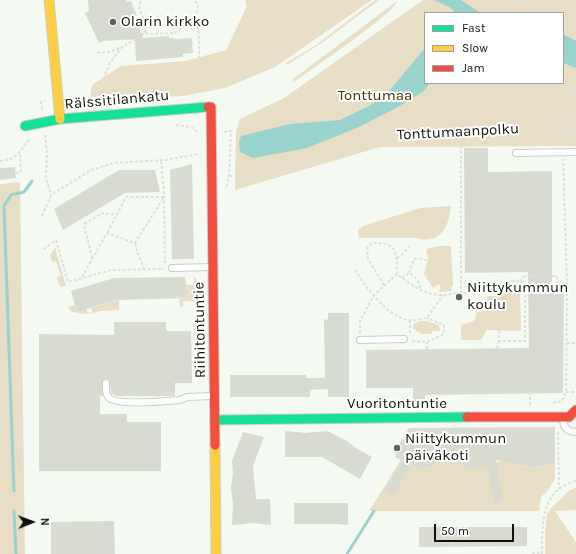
<!DOCTYPE html>
<meta charset="utf-8">
<style>
body{margin:0}
#map{position:relative;width:576px;height:554px;overflow:hidden;background:#f4faf1;font-family:Karla,sans-serif}
canvas{display:block}
.legend{position:absolute;left:424px;top:12px;width:140px;height:72px;box-sizing:border-box;background:#fff;border:1px solid #9fa19d;margin:0;padding:5px 7px;list-style:none;font-size:12px;color:#0e140a}
.legend li{display:flex;align-items:center;gap:8px;height:20px}
.legend b{width:20px;border:1px solid #9fa19d}
.north{position:absolute;left:12px;top:502px;width:40px;height:40px;-webkit-text-stroke:3px #fff;paint-order:stroke;rotate:89deg;font-size:11px;font-weight:700;line-height:16px;text-align:center;color:#0e140a}
.north::after{content:'';display:block;margin:auto;width:14px;height:18px;background:#0e140a;clip-path:polygon(50% 0,100% 100%,50% 72%,0 100%)}
.scale{position:absolute;left:434px;top:524px;width:80px;height:18px;box-sizing:border-box;border:2px solid #0e140a;border-top:0;padding-left:5px;font-size:12px;line-height:14px;white-space:nowrap;color:#0e140a;-webkit-text-stroke:3px #fff;paint-order:stroke}
</style>
<div id="map">
<canvas width="576" height="554"></canvas>
<ul class="legend">
<li><b style="height:5px;background:#16e098"></b>Fast</li>
<li><b style="height:5px;background:#ffcf43"></b>Slow</li>
<li><b style="height:5px;background:#f24e42"></b>Jam</li>
</ul>
<div class="north">N</div>
<div class="scale">50 m</div>
</div>
<script>
const g = document.querySelector('canvas').getContext('2d');
g.lineJoin = 'round';
function paint(path, color) { g.fillStyle = color; g.fill(path, 'evenodd'); }
function strokePath(path, color, width, dash) { g.strokeStyle = color; g.lineWidth = width; g.lineCap = dash ? 'butt' : 'round'; g.setLineDash(dash || []); g.stroke(path); }
function drawText(font, color, halo, rows, align = 'center') {
  g.font = font + ' Karla,sans-serif'; g.lineWidth = 4; g.setLineDash([]); g.textBaseline = 'middle'; g.strokeStyle = halo; g.fillStyle = color; for (const [text, x, y, turn = 0] of rows) {
    g.save(); g.translate(x, y); g.rotate((+turn || 0) * Math.PI / 180); g.textAlign = isNaN(turn) ? turn : align; if (halo) g.strokeText(text, 0, 0); g.fillText(text, 0, 0); g.restore();
  }
}
const green = new Path2D(`
 M245 0H372L275 67 225 88 183 96 134 98 107 94 90 98 92 85 121 66 186 61 226 50 247 6Z
 M375 0H379L323 42 287 65 286 63 316 45Z
 M423 0H574L576 1V146L380 147 235 190 236 131 240 119 284 98ZM425 13H563V83H425Z
 M397 1C394 14 310 70 294 82L293 79Z
 M103 97C112 97 121 97 128 102L93 104 94 101Z
 M20 182 25 554H0V184Z
 M451 206C449 227 440 245 416 238H359L358 230 363 226 420 208Z
 M438 246H451L453 285 451 288 452 291 439 292 440 288 439 284 433 288 424 274 428 258 426 249Z
 M55 248 66 286 60 287 57 277 61 276 56 261 52 262 50 255Z
 M194 277 196 278 197 306 195 307V301H183V307H180L179 299 188 298 186 285H194Z
 M501 287H520L521 331 487 330 481 340H461V325L474 321 477 312 487 310V296H501Z
 M119 300V310L100 311 94 313 87 314 72 312 68 307 75 305 77 312 86 309 88 313 92 312 91 308Z
 M420 321H427L439 325 440 331H433L431 334H421L420 332H417L415 329H413V326L415 323Z
 M401 460 418 469 447 461 474 467 502 461 533 468 555 464V478L549 489 541 497 539 511H369Z
 M576 488V510L555 511 576 542V554H545V532L547 514 551 508 570 490Z`);
const water = new Path2D(`
 M434 0H461L481 13H455L451 8Z
 M563 34 576 41V68L563 63Z
 M425 48V83H430L424 91 396 108 359 127 307 148 253 158 240 152 239 142 241 136 290 124 340 120 369 106 390 90Z`);
const stream = new Path2D(`
 M14 491 4 206 11 195 24 192 32 181
 M14 511 16 554
 M347 554 374 511`);
const building = new Path2D(`
 M88 0H126V2L131 1 137 16H135L143 38 169 36V38H174V39L192 38 193 53 183 54V57L136 61 135 40 136 39 104 41 99 43 85 13 89 11Z
 M464 148H488V172L552 171V291H564L563 393 425 395V400H413V388H366V350L529 348 528 272 465 273Z
 M192 164 194 259H172L170 170Z
 M15 167 16 178 0 180V168Z
 M119 170H155L160 192 125 193 63 230 54 209Z
 M185 277 188 298 117 300 77 312 71 291 114 278Z
 M328 313H349V397H328V389L310 390V397H230V375H306V378H325L324 319 328 320Z
 M114 322H166V331H191L192 383H175V396H116L111 393 110 383 109 379H104L102 383 103 396H100V414H127V422H161V471H39V334L114 335Z
 M555 427V464L530 468V467L496 460 503 500 494 503 487 465 474 468 447 461 418 469 411 465 394 495 384 491 403 461 395 457 396 453H394L409 428Z
 M285 431 305 433 327 431 347 441 359 450 372 457 360 479 322 457H285Z
 M243 432 264 437 253 466 256 499H270L271 525 254 523 232 525 233 504 231 488 233 473 232 461Z
 M294 503H348V525L336 524H294Z
 M114 521 115 554H51V522Z
 M419 527H527V546L419 547Z`);
const path = new Path2D(`
 M520 0 541 13
 M497 13 498 0
 M196 16 199 37V61
 M563 25 576 32
 M137 28 140 36
 M145 33 150 34 175 33 196 16 198 5 195 0
 M97 53 109 52 120 48
 M563 81 570 90 573 98
 M72 99 78 103 96 96 110 63 121 48 145 33 147 25 139 9 141 0
 M42 109 41 102 45 101
 M176 125 191 127 198 132
 M563 129V145
 M573 130V98H576
 M457 131 461 147V293
 M224 132 231 131 229 176 226 189
 M45 135 47 153 46 178 51 195
 M0 161C19 159 18 152 29 140
 M161 161 164 192 165 263
 M16 173 21 172 20 153
 M229 176H257L295 166 327 157 366 141 401 132 557 128 576 131
 M42 216 51 195 91 170 114 163 165 160 198 154
 M135 243 137 251 144 269
 M44 249 56 240 68 282 111 270 164 269
 M92 258 84 224 103 213 117 215
 M397 258 403 254 409 246
 M355 270C364 285 389 319 409 320 415 321 421 319 427 318L443 295
 M409 273 414 259 417 258 427 260
 M82 277 107 233 135 243 164 197H126L107 233
 M402 278 409 273C417 277 419 282 421 290
 M521 282 523 277 526 276H557V286
 M384 285 368 259 367 248 372 243C398 242 397 253 397 274
 M533 285H567
 M410 320V334
 M499 330V341H525V289
 M360 333V321L374 295 397 274C410 284 426 296 443 295 448 295 453 293 459 293 467 293 475 294 483 292 497 288 508 276 523 283L528 293
 M412 341 427 342 444 334V325L427 318
 M567 343H576
 M497 348 499 341
 M427 349V342
 M523 380H526V389H531
 M420 388V403
 M566 392H576
 M553 403 562 401 566 392 567 285 563 159
 M530 405V384
 M558 432 559 489
 M532 554 542 552
 M542 554C542 524 541 490 576 481`);
const lane = new Path2D(`
 M516 153 576 152
 M172 268 212 267
 M360 340 404 339
 M106 383C106 388 105 394 109 398 119 406 166 401 180 400L187 397 212 396
 M563 419C563 427 567 432 576 432`);
const fast = new Path2D(`
 M25 126 60 119 208 107
 M215 420 467 417`);
const slow = new Path2D(`
 M49 0 60 119
 M215 445 216 554`);
const jam = new Path2D(`
 M208 107H211L215 445
 M467 417H569L576 410`);
const markers = [
 [113,22,4,"#5e645b"],
 [459,297,4,"#5e645b"],
 [397,448,4,"#5e645b"]
];
const poiNames = [
 ["Olarin kirkko",121,22],
 ["Niittykummun",467,288],
 ["koulu",467,305],
 ["Niittykummun",405,439],
 ["päiväkoti",405,456]
];
const parkNames = [
 ["Tonttumaa",375,96]
];
const streetNames = [
 ["Rälssitilankatu",117,100,-5],
 ["Tonttumaanpolku",458,132,-3],
 ["Riihitontuntie",200,330,-91],
 ["Vuoritontuntie",397,404]
];
paint(green, '#e8dec6');
paint(water, '#9ad2cd');
strokePath(stream, '#9ad2cd', 3);
paint(building, '#d8dbd0');
strokePath(lane, '#c9cfc6', 8);
strokePath(fast, '#c9cfc6', 11);
strokePath(slow, '#c9cfc6', 11);
strokePath(jam, '#c9cfc6', 11);
strokePath(path, '#dddfdc', 2, [3, 2]);
strokePath(lane, '#fdfefd', 6);
strokePath(fast, '#16e098', 9);
strokePath(slow, '#ffcf43', 9);
strokePath(jam, '#f24e42', 9);
for (const [x, y, r, color] of markers) { const dot = new Path2D(); dot.arc(x, y, r, 0, 2 * Math.PI); g.fillStyle = color; g.fill(dot); strokePath(dot, '#fff', 1.5); }
drawText('15px', '#0e140a', '#fff', poiNames, 'left');
drawText('15px', '#452f04', '#fff', parkNames);
drawText('15px', '#0e140a', '#fff', streetNames);
</script>
